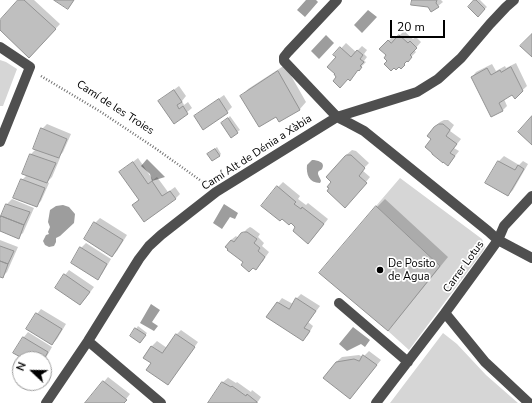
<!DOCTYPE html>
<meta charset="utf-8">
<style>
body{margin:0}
#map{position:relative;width:532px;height:403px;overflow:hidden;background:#fff;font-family:"Nunito Sans",sans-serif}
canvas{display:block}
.north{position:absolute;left:12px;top:351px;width:40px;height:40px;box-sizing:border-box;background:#fff;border:1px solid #999;border-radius:50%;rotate:292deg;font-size:11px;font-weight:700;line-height:16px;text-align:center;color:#000}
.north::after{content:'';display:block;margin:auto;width:14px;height:18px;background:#000;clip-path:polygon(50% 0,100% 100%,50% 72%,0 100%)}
.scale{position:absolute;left:390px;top:20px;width:55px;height:18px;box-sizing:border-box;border:2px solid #000;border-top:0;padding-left:5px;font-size:12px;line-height:14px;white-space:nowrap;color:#000;-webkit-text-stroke:3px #fff;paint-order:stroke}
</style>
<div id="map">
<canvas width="532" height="403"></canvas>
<div class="north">N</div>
<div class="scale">20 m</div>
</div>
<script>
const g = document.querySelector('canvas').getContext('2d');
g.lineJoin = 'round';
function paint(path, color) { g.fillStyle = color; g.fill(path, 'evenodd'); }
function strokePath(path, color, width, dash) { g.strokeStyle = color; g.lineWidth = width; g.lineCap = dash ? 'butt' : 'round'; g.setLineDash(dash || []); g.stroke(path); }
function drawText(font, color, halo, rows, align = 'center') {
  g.font = font + ' "Nunito Sans",sans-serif'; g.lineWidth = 3.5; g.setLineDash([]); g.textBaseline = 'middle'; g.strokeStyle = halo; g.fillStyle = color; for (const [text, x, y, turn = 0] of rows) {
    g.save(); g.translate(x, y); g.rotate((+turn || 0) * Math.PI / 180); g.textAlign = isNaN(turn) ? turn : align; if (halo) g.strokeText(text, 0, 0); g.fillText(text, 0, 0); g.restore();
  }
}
const green = new Path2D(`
 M0 60 6 62 17 69 3 106H0Z
 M400 178 482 239 485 247 483 251 409 350 388 331 440 266 376 206Z
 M443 333 457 344 486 375 518 403H390Z`);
const water = new Path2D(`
 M306 0H316L318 2 305 17 297 10Z
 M368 10 377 17 362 33 354 25Z
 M326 35 334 43 319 59 311 51Z
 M147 159 165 177 152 181 150 174 141 166Z
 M312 160C317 160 326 162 322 169 320 171 318 170 318 174 319 177 320 178 321 181L320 183C309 183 306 174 307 165Z
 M224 204 238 213 235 219 230 217 222 229 213 223Z
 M63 205 69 207 75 214 74 223 60 236 56 238V242L54 246 49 247 45 245 43 241 46 235 49 234 48 232 50 227 48 222 50 210 56 206Z
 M151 304 160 310 152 322 158 326 154 331 140 323Z
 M353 327 370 340 365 347 361 344 347 351 339 344Z`);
const shadow = new Path2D(`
 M20 0H34L60 24 34 52 0 29V21Z
 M413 0H441L443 2 438 6H428Z
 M476 0H480L487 7 478 15Z
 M404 31 413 39 416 37 421 42 414 50 416 52 401 67 388 61 387 55 381 49 393 36 396 39Z
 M346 43 356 52 362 46 367 50 364 54 367 57 364 61 366 62 363 65 348 78 338 77V57L335 55Z
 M516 63 527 86 515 97 513 94 504 99 507 106 503 110 472 77 476 72 492 64 496 71 505 66 506 68Z
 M285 65 306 102 300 109 280 121 276 116 242 96 248 89Z
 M179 86 186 96 182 101 184 105 188 102 192 108 174 123 164 97Z
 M224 95 232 107 227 112 203 128 195 116 200 112Z
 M230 116 240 130 237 132 225 121Z
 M444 120H448L454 125 450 131 461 139 454 148 459 151 452 160 433 139 435 127 440 122Z
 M47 124 71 134 63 152 58 158H60L52 177 47 182 49 183 41 201 36 206 22 180 27 175 31 154 36 149 42 129Z
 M217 147 221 154 219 156 208 154Z
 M352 150 356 151 369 163 362 170 370 177 350 202 345 156Z
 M504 156 519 165 523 161 528 164 513 190 508 195 487 183 499 161Z
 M138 158 153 180 157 177 168 192 175 187 180 194 175 199 134 205 139 199 120 172 125 168Z
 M283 182 300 196 298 199 306 205 308 203 328 219 313 238 291 222 282 218 278 187Z
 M12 199 34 208 23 233 18 237 0 230V223L7 204Z
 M385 199 448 257 396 321 388 330 377 207Z
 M100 218 127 235 117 251 112 256 95 223Z
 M250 227 252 228 260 234 258 237 264 243 262 246 269 252 264 259V260L256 269 244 262 231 240 236 236 238 238 247 229Z
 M0 240 18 247 7 272 2 277 0 276Z
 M86 243 111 259 102 274 98 278 81 248Z
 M69 270 94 287 85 299 80 304 65 275Z
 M301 294 320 306 308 322 313 326 308 335 303 339 278 303 282 298 293 304 296 299Z
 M41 309 66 324 57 339 52 344 37 314Z
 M138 326 147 333 140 342 136 329Z
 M181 330 198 342 172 379 167 384 152 363 144 358 152 346 157 341 167 348 177 334Z
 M28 332 52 347 44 361V359H26L15 352 24 337Z
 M369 351 381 360 354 393 336 362 342 357 359 355 363 357Z
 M108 377 130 394 123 403H86Z
 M228 378 236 383 237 382 251 392 252 390 261 397 257 403H210L223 382Z`);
const building = new Path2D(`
 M18 0H24L56 29 29 58 0 30V20Z
 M54 0H74L68 9Z
 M412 0H437L436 3 439 7 431 12 428 7 411 5Z
 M474 0H476L485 9 478 17 468 7Z
 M532 34V57L520 46Z
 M399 35 408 43 410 41 417 48 410 55 412 57 408 62 407 61 404 64 405 65 401 69 399 67 396 70 394 68 391 71 384 64 387 61 384 58 386 55 379 49 388 40 391 43Z
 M340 47 351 57 357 50 363 55 360 59 364 62 360 66 362 67 359 71 358 70 350 81 348 79 340 88 333 81 336 77 334 74H335L327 67 336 57 333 55Z
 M511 67 523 91 515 99 512 95 499 103 503 111 491 117 471 77 487 68 491 75 500 70 501 72Z
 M278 71 300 110 279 122 276 117 259 127 240 96Z
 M174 90 182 102 177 105 179 109 183 106 188 114 174 124 158 101Z
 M219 99 228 113 203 130 194 116Z
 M532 116V145L518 132Z
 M228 118 238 133 231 138 221 123Z
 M439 124H443L450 130 446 136 457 144 450 153 455 156 448 166 443 162V163L432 154V153L425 147 431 139 427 136 434 127Z
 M41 128 67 139 59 158 33 149Z
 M215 149 220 156 212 161 207 154Z
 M30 154 56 163 47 183 22 174Z
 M347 155H351L365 168 359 176 367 183 345 208 327 191 329 188 327 187 331 182 326 177 345 156Z
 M498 161 515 170 518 165 524 169 508 196 485 183Z
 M133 162 148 184 152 181 162 196 170 191 176 199 144 222 132 205 139 200 119 172Z
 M21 179 45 188 37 207 13 198Z
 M277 186 296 202 294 204 301 209 302 207 324 224 308 244 293 231 295 227 291 223 289 225 282 219 280 221 261 206Z
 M6 204 30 212 24 225 1 216Z
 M376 206 440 266 388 331 319 273Z
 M1 216 24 225 19 239 0 231V219Z
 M94 222 123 240 112 257 84 239Z
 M244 232H247L257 239 254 243 260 248 258 251 265 257 256 270 253 268 249 272 241 265 243 262 227 250 228 249 225 247 231 240 234 242 241 233Z
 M0 246 14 251 8 264 0 261Z
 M80 247 107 264 98 280 71 263Z
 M0 261 8 264 3 278 0 277Z
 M64 274 90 292 80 305 55 288Z
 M296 298 316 311 304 328 310 331 303 341 266 317 277 302 289 309Z
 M36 313 62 329 52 345 26 329Z
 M135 328 146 335 140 343 130 336Z
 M176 334 195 347 168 385 146 370 151 363 143 358 151 346 162 353Z
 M23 337 48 352 44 359H24L13 353Z
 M363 355 377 365 350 399 323 378 336 362 354 359 359 361Z
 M103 381 127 400 124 403H85Z
 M222 382 231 387 232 386 246 396 247 394 257 402V403H208Z`);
const path = new Path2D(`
 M41 76 101 112 155 148 204 183`);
const minor = new Path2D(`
 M337 0 288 52 284 57V61L337 117 349 123 364 131 488 231 498 240 532 258
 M0 47 30 67 0 142
 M339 303 408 362
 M445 313 485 362 499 375 529 403
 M88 341 161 403
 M46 403 88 341 139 259 149 246 161 235 216 192 337 117 417 92 438 79 461 58 490 24 506 7 514 0
 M376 403 445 313 488 254 498 240 504 226 532 196`);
const markers = [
 [380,270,4,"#000"]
];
const streetNames = [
 ["Camí de les Troies",115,108,33],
 ["Camí Alt de Dénia a Xàbia",257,153,-33],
 ["Carrer Lotus",464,267,-54]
];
const poiNames = [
 ["De Posito",388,264],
 ["de Agua",388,277]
];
paint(green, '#d6d6d6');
paint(water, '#9d9d9d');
paint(shadow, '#0003');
paint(building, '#bfbfbf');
strokePath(building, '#939393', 1);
strokePath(path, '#717171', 2.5, [1, 2]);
strokePath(minor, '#4f4f4f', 10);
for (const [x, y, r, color] of markers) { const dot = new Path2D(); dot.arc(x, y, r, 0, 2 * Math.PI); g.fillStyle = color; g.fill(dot); strokePath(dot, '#fff', 1.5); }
drawText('11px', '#000', '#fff', streetNames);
drawText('11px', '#000', '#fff', poiNames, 'left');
</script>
